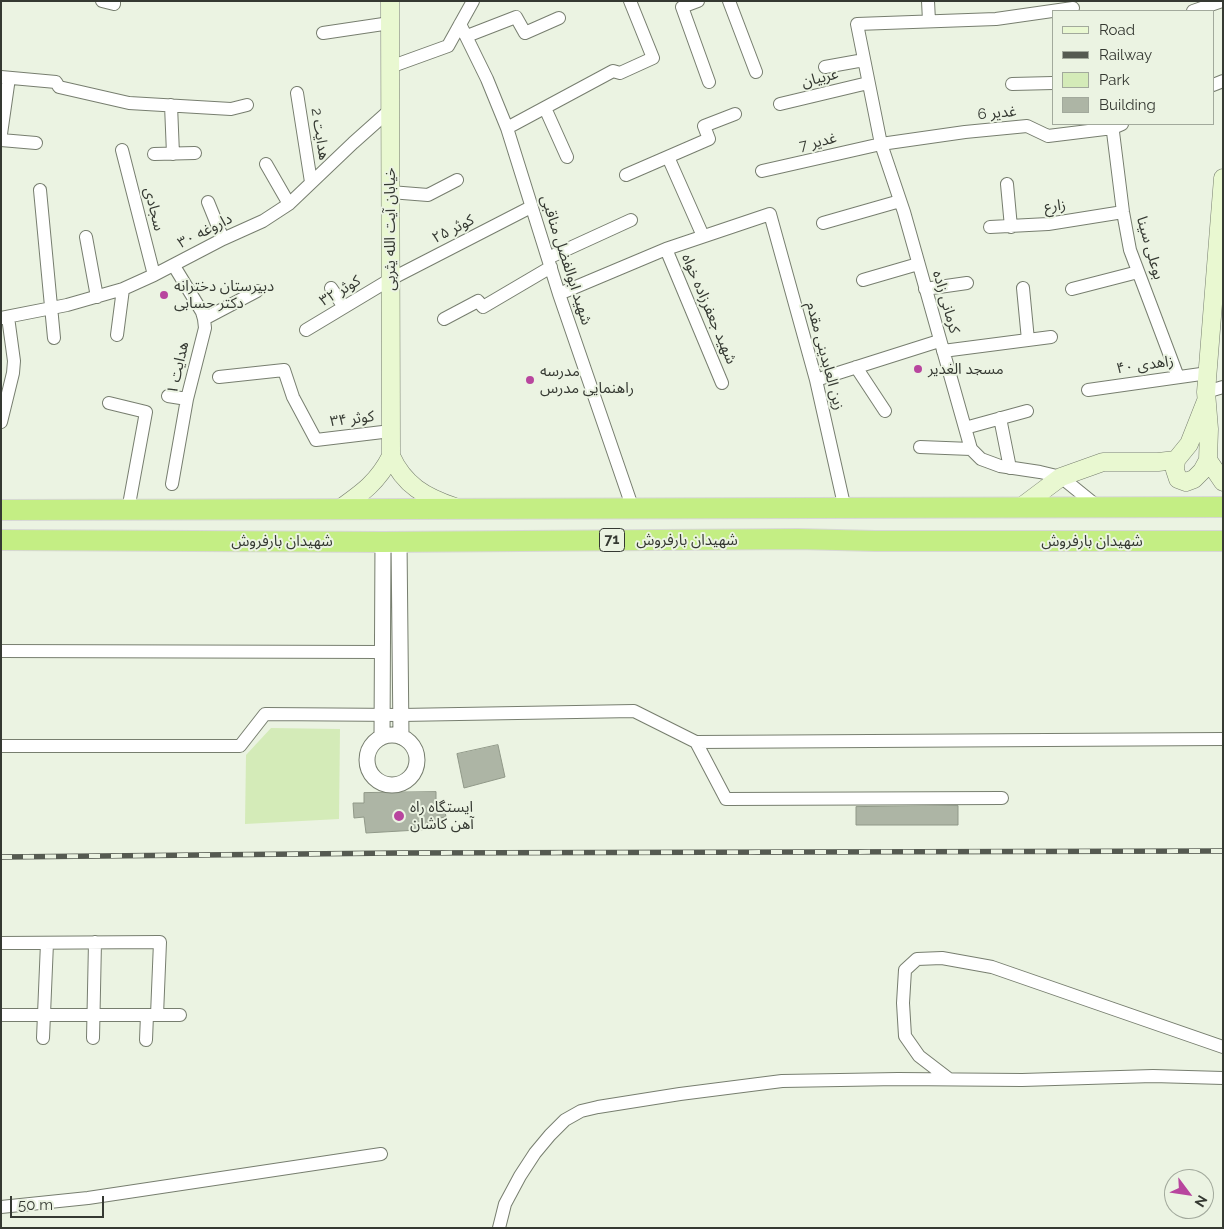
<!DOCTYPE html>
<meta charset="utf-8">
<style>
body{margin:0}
#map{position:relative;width:1224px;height:1229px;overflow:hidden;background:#ebf3e2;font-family:Raleway,sans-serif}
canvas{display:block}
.frame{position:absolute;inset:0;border:2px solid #353932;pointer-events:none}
.legend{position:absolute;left:1052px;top:10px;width:162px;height:115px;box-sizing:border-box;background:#ebf3e2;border:1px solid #a2a99c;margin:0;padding:6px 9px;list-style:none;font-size:15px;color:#353932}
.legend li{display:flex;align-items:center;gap:10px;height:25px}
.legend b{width:25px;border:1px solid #a2a99c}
.north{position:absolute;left:1164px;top:1169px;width:50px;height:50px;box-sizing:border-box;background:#ebf3e2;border:1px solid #a2a99c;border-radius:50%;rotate:121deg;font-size:14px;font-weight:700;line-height:20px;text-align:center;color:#353932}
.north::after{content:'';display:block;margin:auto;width:18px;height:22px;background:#b8459e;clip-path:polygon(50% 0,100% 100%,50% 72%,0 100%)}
.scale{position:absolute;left:10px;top:1196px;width:94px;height:22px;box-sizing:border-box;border:2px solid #353932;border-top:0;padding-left:6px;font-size:15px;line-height:18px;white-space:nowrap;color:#353932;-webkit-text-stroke:4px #ebf3e2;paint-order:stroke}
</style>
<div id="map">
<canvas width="1224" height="1229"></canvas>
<div class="frame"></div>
<ul class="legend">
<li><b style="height:6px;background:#e9f8d1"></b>Road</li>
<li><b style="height:6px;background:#555a51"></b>Railway</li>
<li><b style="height:14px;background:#d4ebb8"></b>Park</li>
<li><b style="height:14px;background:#adb5a5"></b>Building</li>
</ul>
<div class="north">N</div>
<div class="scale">50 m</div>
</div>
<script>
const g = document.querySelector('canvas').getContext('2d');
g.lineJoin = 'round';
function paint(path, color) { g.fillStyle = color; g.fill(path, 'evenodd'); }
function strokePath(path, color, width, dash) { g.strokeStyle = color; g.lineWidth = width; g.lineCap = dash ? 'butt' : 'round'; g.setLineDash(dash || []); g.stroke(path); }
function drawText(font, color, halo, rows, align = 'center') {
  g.font = font + ' Raleway,"Noto Sans Arabic",sans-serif'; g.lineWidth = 4; g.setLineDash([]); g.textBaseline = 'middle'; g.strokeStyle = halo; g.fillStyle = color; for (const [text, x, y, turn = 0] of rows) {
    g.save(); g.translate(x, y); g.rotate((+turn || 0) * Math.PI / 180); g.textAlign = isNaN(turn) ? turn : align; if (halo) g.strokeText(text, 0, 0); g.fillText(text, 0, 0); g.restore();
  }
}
const green = new Path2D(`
 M271 728 340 729 339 819 245 824 246 755Z`);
const building = new Path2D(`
 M498 745 505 777 464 788 457 754Z
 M436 792V806H444L446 817 435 819V829L366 833 364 817 354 818 353 803H364V793Z
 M958 806V825H856V807Z`);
const minor = new Path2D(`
 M102 1 114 4V1
 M698 1 682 7 709 82
 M729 1 756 72
 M928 1 929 21
 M1073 8 996 19 857 24 881 144 904 212 971 449 981 459 1000 466 1040 472 1061 477 1098 507
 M1193 11 1222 1
 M460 24 487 79 507 128 559 294 633 509
 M323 33 390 23
 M467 36 516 17 525 33 559 18
 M390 67 448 46 473 1
 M825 67 864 60
 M1 77 56 82 59 87 129 103 231 109 247 105
 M1012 84 1053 83
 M1213 85 1223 81
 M297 93 311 182
 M780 104 868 83
 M171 105 173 154
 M545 108 567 157
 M1112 124 1123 212 1130 250 1178 377
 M507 128 613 71 620 73 653 58 630 1
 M1 134 9 78
 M1 140 36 143
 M122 150 154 275
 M154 154 195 153
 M668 157 703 236
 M266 164 289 204
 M762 171 881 144 965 132 1027 126 1048 136 1113 128 1122 124
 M626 175 709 139 704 126 735 114
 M1007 184 1011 227
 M40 190 54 338
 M390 192 428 195 457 180
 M208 202 223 239
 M823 223 900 201
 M990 227 1048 224 1123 212
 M86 237 97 297
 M666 249 722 383
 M548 258 631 220
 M863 280 918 264
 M331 288 344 307
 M1023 288 1028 340
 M925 289 967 283
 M1072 289 1138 272
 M559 294 666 249 770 214 816 380 845 509
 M1 318 67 305 123 289 154 275 223 239 263 221 289 204 353 143 390 110
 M204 319 257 291
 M444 319 478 301 483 307 551 267
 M306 330 391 279 531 207
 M117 335 123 289
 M943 351 1051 337
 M856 367 885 411
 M219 377 284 370 293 397 316 440 391 431
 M816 380 939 341
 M1088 390 1208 373
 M1206 392 1223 387
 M168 396 187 399
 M109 403 146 412 128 510
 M1000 418 1010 468
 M1 422 13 373 14 361 8 317
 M965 428 1027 411
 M920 447 971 449
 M172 484 187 399 205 328 204 319 202 312 174 266
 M1 651 382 652
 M696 742 1223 739
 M1 746H240L265 714 401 715 634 711 696 742 726 799 1002 798
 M1 943 160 942 157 1015
 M1 1015H180
 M43 1038 47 943
 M93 1038 95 942
 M146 1040 147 1015
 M949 1079 919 1056 905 1036 903 1003 905 970 917 959 942 958 992 967 1223 1047
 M1 1207 88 1198 381 1154
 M499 1228 505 1204 520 1176 535 1153 550 1135 565 1120 581 1111 598 1107 680 1094 782 1081 898 1079 1022 1080 1153 1076 1223 1078`);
const tertiary = new Path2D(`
 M399 541 401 737
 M367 760a25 25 0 1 1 50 0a25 25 0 1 1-50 0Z
 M382 737 383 542`);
const secondary = new Path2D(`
 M390 1 391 456C404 485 425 497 455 507
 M1206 401 1189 444 1176 460 1175 470 1178 479 1186 482 1194 479 1202 471 1208 460 1209 429 1206 392 1223 178
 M1208 460 1223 482
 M1021 507 1061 477 1103 462H1158L1176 460
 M338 510C362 493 378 482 391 456`);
const trunk = new Path2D(`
 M1 510 1223 507
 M1 540 383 542 798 539 875 541H1223`);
const rail = new Path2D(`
 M1 857 399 853 1223 851`);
const markers = [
 [164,295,5,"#b8459e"],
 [918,369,5,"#b8459e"],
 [530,380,5,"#b8459e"],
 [399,816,6,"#b8459e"]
];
const shields = [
 [612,540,25]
];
const shieldNames = [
 ["71",612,540]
];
const streetNames = [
 ["عربیان",820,78,-14],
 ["غدیر 6",997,113,-5],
 ["هدایت 2",320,134,81],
 ["غدیر 7",818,142,-13],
 ["زارع",1055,206,-6],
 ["سجادی",154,209,76],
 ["خیابان آیت الله یثربی",390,229,-90],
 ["کوثر ۲۵",453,229,-27],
 ["داروغه ۳۰",205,231,-27],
 ["بوعلی سینا",1150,248,74],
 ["شهید ابوالفضل مناقبی",566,260,72],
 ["کوثر ۳۲",340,291,-31],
 ["کرمانی زاده",946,302,74],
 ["شهید جعفرزاده خواه",709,309,67],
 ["زین العابدینی مقدم",825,356,75],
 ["زاهدی ۴۰",1145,365,-8],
 ["هدایت ۱",178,368,-77],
 ["کوثر ۳۴",352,419,-7],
 ["شهیدان بارفروش",687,540],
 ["شهیدان بارفروش",282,541],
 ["شهیدان بارفروش",1092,541]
];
const poiNames = [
 ["دبیرستان دخترانه",174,286],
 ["دکتر حسابی",174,303],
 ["مسجد الغدیر",928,369],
 ["مدرسه",540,371],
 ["راهنمایی مدرس",540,388],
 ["ایستگاه راه",410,807],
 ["آهن کاشان",410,824]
];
paint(green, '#d4ebb8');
paint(building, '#adb5a5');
strokePath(building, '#909888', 1);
strokePath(minor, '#777e6f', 14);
strokePath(tertiary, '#777e6f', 17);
strokePath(secondary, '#777e6f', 19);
strokePath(trunk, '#d7d7d6', 22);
strokePath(minor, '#fff', 12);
strokePath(tertiary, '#fff', 15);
strokePath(secondary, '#e9f8d1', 18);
strokePath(trunk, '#c4ee84', 20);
strokePath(rail, '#555a51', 5.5);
strokePath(rail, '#ebf3e2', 4, [11]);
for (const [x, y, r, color] of markers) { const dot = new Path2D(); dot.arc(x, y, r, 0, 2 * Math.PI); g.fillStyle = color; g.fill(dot); strokePath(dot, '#ebf3e2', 2); }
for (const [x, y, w] of shields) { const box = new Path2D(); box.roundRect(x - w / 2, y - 11.5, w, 23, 4); g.fillStyle = '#ebf3e2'; g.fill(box); strokePath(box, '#353932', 1); }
drawText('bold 14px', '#353932', null, shieldNames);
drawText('15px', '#353932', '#ebf3e2', streetNames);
drawText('15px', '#353932', '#ebf3e2', poiNames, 'left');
</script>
